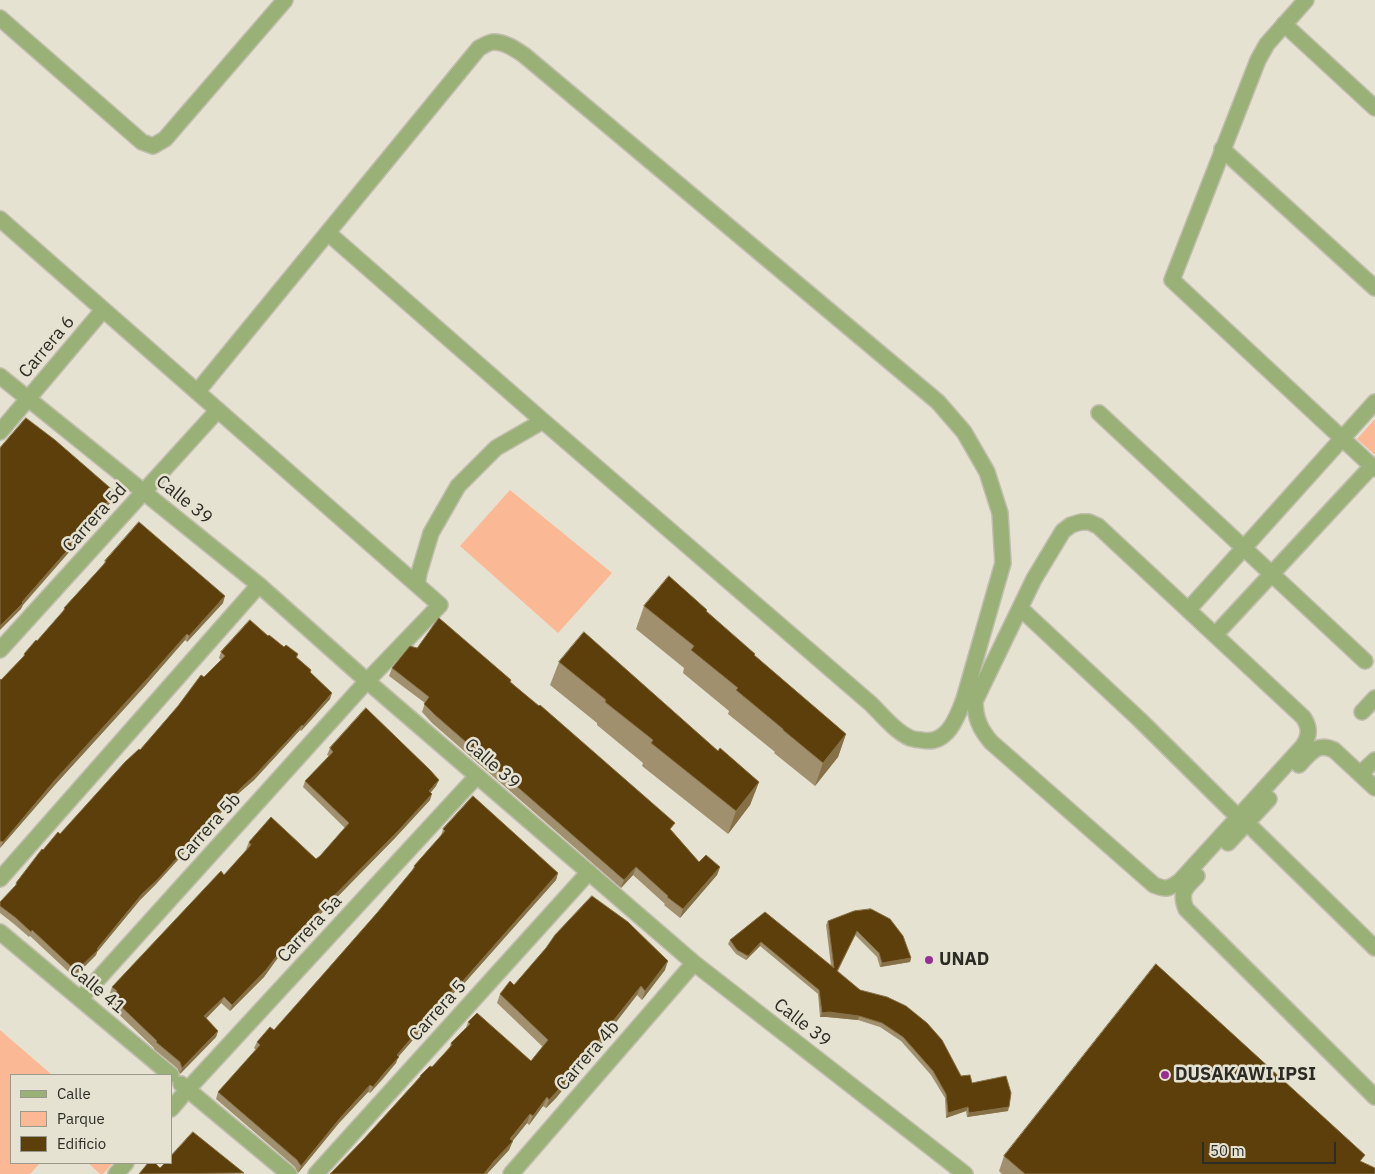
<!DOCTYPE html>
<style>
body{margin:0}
#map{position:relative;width:1375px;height:1174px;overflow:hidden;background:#e5e2d1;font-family:"IBM Plex Sans",sans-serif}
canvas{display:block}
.legend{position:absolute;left:10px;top:1074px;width:162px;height:90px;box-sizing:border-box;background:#e5e2d1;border:1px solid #9b998c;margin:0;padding:6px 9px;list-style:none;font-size:15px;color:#2c2b24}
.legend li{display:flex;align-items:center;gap:10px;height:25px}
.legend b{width:25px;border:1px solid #9b998c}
.scale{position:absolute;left:1202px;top:1142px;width:134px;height:22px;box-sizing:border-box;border:2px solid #2c2b24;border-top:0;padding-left:6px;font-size:15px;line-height:18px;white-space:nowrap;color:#2c2b24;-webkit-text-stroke:4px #e5e2d1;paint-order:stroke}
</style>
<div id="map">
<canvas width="1375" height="1174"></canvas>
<ul class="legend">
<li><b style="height:6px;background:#99b177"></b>Calle</li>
<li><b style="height:14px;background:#fbb895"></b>Parque</li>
<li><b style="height:14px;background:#5d3f0c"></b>Edificio</li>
</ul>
<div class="scale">50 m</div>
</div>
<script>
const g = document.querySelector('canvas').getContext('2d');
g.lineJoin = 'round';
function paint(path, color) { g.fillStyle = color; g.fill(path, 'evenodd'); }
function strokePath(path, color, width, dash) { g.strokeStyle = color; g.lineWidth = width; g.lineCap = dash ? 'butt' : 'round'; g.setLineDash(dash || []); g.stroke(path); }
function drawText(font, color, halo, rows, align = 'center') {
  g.font = font + ' "IBM Plex Sans",sans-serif'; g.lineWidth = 5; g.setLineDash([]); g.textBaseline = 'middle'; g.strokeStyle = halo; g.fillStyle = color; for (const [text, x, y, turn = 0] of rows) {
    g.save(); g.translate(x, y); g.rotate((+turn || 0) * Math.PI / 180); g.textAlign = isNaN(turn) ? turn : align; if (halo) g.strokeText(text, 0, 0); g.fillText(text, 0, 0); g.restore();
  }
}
const green = new Path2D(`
 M1375 419V455L1357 439Z
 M510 490 612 573 558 633 460 546Z
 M0 1030 52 1075H11V1163H40L30 1174H0Z
 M88 1163H113L103 1174H100Z`);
const minor = new Path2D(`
 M1306 0 1267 44 1258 60 1172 280 1375 469
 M0 18 142 142 153 146 165 139 285 0
 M1284 24 1375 108
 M1222 149 1375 288
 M0 219 440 605 367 681 80 999
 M0 376 259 585 367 681 694 963 965 1174
 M197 392 479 48C483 46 489 42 494 42 505 42 515 49 524 55L938 402 964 432 987 472 1000 513 1003 563 964 699C957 718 947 746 921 740 918 740 913 739 910 738 895 731 883 716 871 704L543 421 328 233
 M1099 413 1365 661
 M0 432 103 310
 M1081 522H1089L1098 526 1303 717C1310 727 1310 735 1303 746L1180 881C1169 889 1166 890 1154 885L991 742C980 729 975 718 975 701L1034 579 1063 531 1071 525Z
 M417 585 419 573 431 533 458 486 496 448 543 421
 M1020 608 1140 720 1238 817
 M1188 610 1375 402
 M1215 635 1372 466
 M0 650 218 410
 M1362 712 1375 698
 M1299 765C1310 753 1317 742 1334 750L1375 788
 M1360 774 1375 760
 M1247 823 1375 948
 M1228 843 1269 799
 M1197 876C1186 887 1179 892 1186 909L1375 1097
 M0 879 259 585
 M0 932 171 1075
 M181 1084 289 1174
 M171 1109 188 1089 477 776
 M116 1174 126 1163
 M316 1174 589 872
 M511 1174 694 963`);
const wall = new Path2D(`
 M105 561 223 603 187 642 185 640 145 686 53 787 0 848V679L1 680 23 657 24 654 37 641 63 612 64 608 103 565Z
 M644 606 707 610V612L754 655 846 734 838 757 815 786 774 753 775 752 728 714 729 711 683 673 684 668 636 629Z
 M268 636 284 647 298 654 297 658 311 670V673L330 699 301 731 300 730 254 780 239 793 156 884 140 900 97 952 96 955 74 977 30 936 29 937 14 924 0 913V902L15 886 16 883 43 850 60 834 140 750 204 677 221 660 219 658 221 652Z
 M559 662 718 751 759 782 750 805 728 834 642 766 643 763 597 725V723L550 685Z
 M392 668 511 682 672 831 699 862 720 867 717 875 680 918 664 905 665 904 633 875 621 888 432 723 422 712 425 703 389 676Z
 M330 748 436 786 431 792 430 800 395 838 300 935 277 959 264 977 230 1011 221 1003 206 1018 218 1031 216 1037 180 1074 177 1068 154 1049V1048L108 1004 111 997 112 996 110 993 112 987 224 875 247 849H246L249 842 316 859 320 856 345 828 303 787 305 781 329 756 327 755Z
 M443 829 558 873 556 880 460 988 459 987 398 1057 396 1063 383 1079 370 1093 368 1092 339 1123 298 1173 295 1167 216 1099 218 1092 256 1050 254 1048 257 1042 274 1030 377 913 412 871 414 866 441 836Z
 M854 911 911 958 910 962 880 967 877 957 855 935 838 971 961 1076 972 1083 1008 1111 967 1117 966 1111 946 1118 945 1098 931 1075 901 1041 880 1027 858 1020 827 1017H820L818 994 760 946 746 960 736 954 728 944 730 940 765 912 831 966 826 925 828 921Z
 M665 970 642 1000 637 995 613 1026 611 1031 601 1044H600L556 1098 546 1108 543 1106 529 1125 527 1123 512 1141 509 1150 491 1169 363 1140 419 1078 420 1076 432 1067 449 1049 451 1043 466 1028 468 1022 531 1061 543 1047 497 1003 500 994 514 985Z
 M1004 1156 1362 1162 1375 1174H1002L999 1171Z`);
const shadedWall = new Path2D(`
 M116 493 114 499 68 548 70 542Z
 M73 544 71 550 23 605 21 609 0 630V626Z
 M225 596 223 603 187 642 189 636Z
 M187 634 185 640 145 686 53 787 0 848 3 842 55 780Z
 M332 693 330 699 301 731 303 726Z
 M302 725 300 730 254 780 239 793 156 884 140 900 97 952 96 955 74 977 76 971 97 949 142 894 241 788Z
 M846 734 838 757 815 786 823 763Z
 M439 780 436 786 427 797 429 791Z
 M759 782 750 805 728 834 736 811Z
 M432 794 430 800 395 838 300 935 277 959 264 977 230 1011 232 1005 302 928Z
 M636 867 633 875 621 888 624 880Z
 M720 867 717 875 680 918 683 909Z
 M558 873 556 880 460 988 462 982Z
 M761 942 760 946 746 960 748 956Z
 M911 958 910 962 880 967 882 963Z
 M668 961 665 970 642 1000 645 991Z
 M461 980 459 987 398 1057 396 1063 370 1093 373 1087 397 1055Z
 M641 986 637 995 613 1026 611 1031 601 1044 604 1036 613 1021Z
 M224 997 221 1003 202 1023 204 1016Z
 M829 1012 859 1016 858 1020 827 1017H820L822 1013Z
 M218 1031 216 1037 180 1074 182 1068Z
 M603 1035 600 1044 556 1098 546 1108 549 1100Z
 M370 1085 368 1092 339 1123 298 1173 301 1166 341 1117Z
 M547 1097 543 1106 529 1125 533 1116Z
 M968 1107 966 1111 946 1118 948 1113Z
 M1009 1107 1008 1111 967 1117 969 1113Z
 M530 1114 527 1123 511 1143 513 1141 509 1150 487 1174H484Z`);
const building = new Path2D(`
 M26 418 55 440 116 493 70 542 73 544 22 602 23 603 0 626V448Z
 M139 522 225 596 189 636 187 634 147 679 55 780 3 842 1 841 0 842V679L1 680 25 655 24 654 36 640 37 641 65 609 64 608 106 562 105 561Z
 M669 576 707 610 706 611 755 654 754 655 846 734 823 763 783 730V729L736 690 738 688 691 650 694 646 644 606Z
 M439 618 511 680 510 682 539 706 540 705 675 823 670 829 699 862 706 855 720 867 683 909 667 897 668 896 636 867 624 880 435 715 424 704 429 697 392 668 410 646 417 648Z
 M250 620 268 636 269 635 284 647 286 645 298 654 296 657 311 670 310 672 332 693 303 726 302 725 256 774 241 788 158 879 142 894 97 949 98 950 76 971 32 930 31 932 16 918 0 906V902L17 884 16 883 42 849 43 850 58 832 60 834 125 762 139 749 140 750 178 706 201 675 204 677 225 656 221 652Z
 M584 632 718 751 720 748 759 782 736 811 651 743 653 740 605 702 606 700 559 662Z
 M366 708 430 770 439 780 429 791 432 794 398 831 302 928 279 953 266 970 232 1005 224 997 204 1016 218 1031 182 1068 180 1062 156 1042 157 1041 111 997 117 991 112 987 221 871 224 875 251 845 249 842 271 817 316 859 320 856 349 823 305 781 333 752 330 748Z
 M473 796 558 873 462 982 461 980 397 1055 399 1057 385 1072 373 1087 370 1085 341 1117 301 1166 297 1160 218 1092 260 1045 257 1042 270 1027 274 1030 327 970 377 913 415 867 414 866 445 831 443 829Z
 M592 896 628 922 668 961 645 991 641 986 613 1021 615 1022 604 1036 603 1035 559 1089 549 1100 547 1097 533 1116 530 1114 510 1139 513 1141 494 1161 484 1174H330L363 1140 421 1076H420L430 1066 432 1067 452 1045 451 1043 470 1024 468 1022 477 1013 531 1061 548 1040 500 994 510 981 514 985 546 948 555 935Z
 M871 909 890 919 903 936 911 958 882 963 879 953 857 931 837 971 860 990 887 997 906 1006 927 1023 942 1040 961 1076 970 1075 972 1083 1006 1076 1011 1093 1009 1107 969 1113 968 1107 948 1113 946 1094 933 1071 903 1037 882 1023 859 1016 829 1012 822 1013 819 990 761 942 748 956 737 950 730 940 765 912 834 968 828 921 854 911Z
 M1156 964 1365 1155 1360 1161 1375 1168V1174H1025L1004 1156Z
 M193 1132 244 1173 139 1174 148 1163H155L160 1168 165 1163H171V1156Z`);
const markers = [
 [929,960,5,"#972f92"],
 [1165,1075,5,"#972f92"]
];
const streetNames = [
 ["Carrera 6",47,347,-50],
 ["Calle 39",184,500,39],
 ["Carrera 5d",95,518,-48],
 ["Calle 39",492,764,41],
 ["Carrera 5b",209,828,-48],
 ["Carrera 5a",310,929,-47],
 ["Calle 41",97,989,40],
 ["Carrera 5",438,1011,-48],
 ["Calle 39",802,1023,38],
 ["Carrera 4b",588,1056,-49]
];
const poiNames = [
 ["UNAD",939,960],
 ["DUSAKAWI IPSI",1175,1075]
];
paint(green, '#fbb895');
strokePath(minor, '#c0bdae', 18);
strokePath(minor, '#99b177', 15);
paint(wall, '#a1906e');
paint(shadedWall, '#867047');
paint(building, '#5d3f0c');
strokePath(building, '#867047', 1);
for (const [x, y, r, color] of markers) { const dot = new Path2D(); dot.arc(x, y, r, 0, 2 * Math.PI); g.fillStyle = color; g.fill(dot); strokePath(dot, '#e5e2d1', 2); }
drawText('18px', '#2c2b24', '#e5e2d1', streetNames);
drawText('bold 18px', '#2c2b24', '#e5e2d1', poiNames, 'left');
</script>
